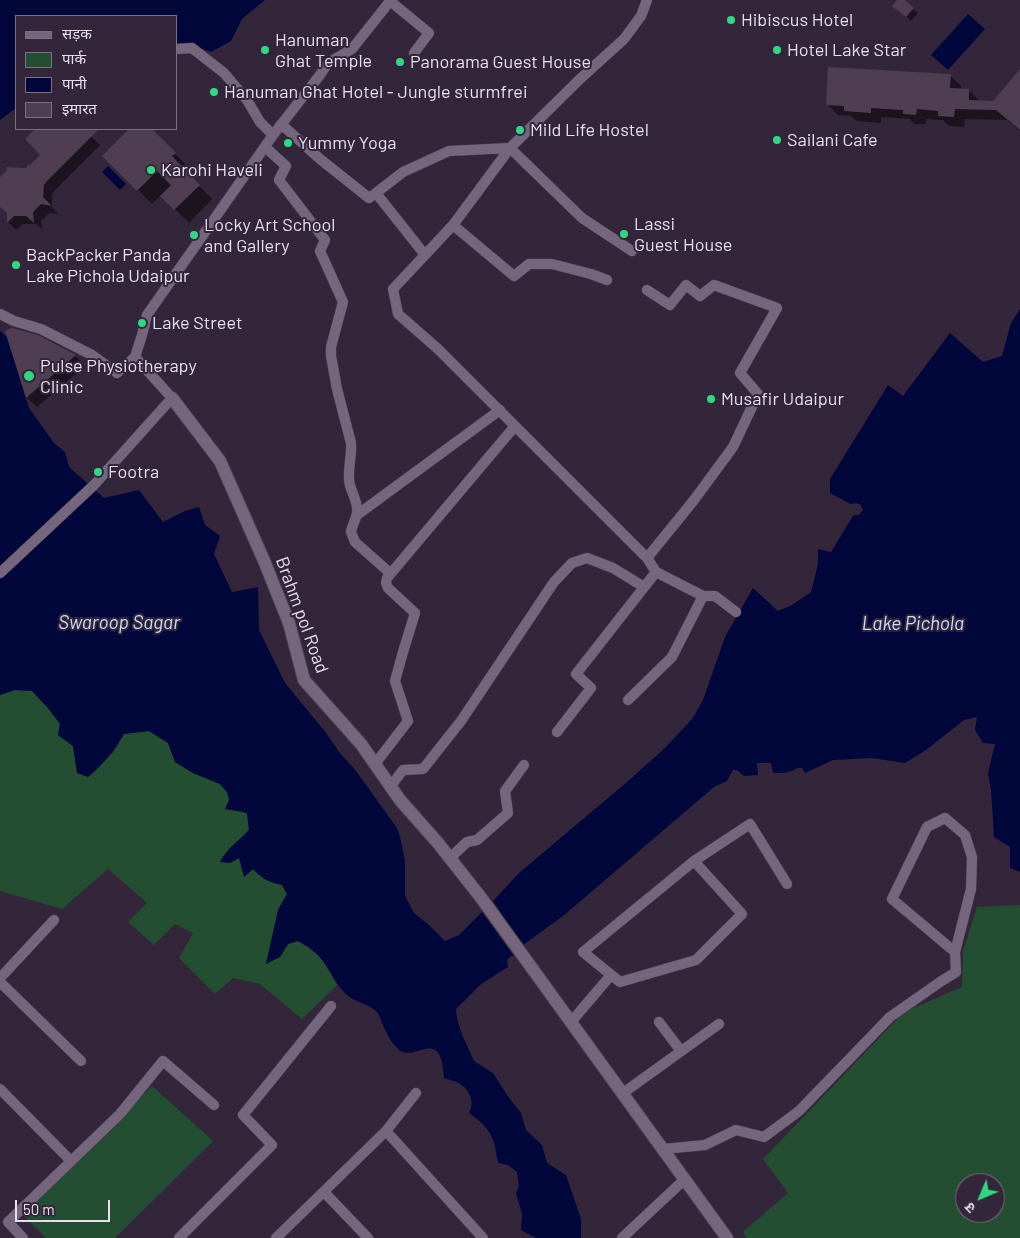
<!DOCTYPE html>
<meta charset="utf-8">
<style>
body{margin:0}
#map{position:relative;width:1020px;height:1238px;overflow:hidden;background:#33263b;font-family:Barlow,"Noto Sans Devanagari",sans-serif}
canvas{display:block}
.legend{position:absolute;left:15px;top:15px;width:162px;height:115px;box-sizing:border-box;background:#33263b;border:1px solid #7b7082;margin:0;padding:6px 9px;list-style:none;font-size:15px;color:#e7dfed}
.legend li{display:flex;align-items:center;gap:10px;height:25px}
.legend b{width:25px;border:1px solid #7b7082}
.north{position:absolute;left:955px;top:1173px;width:50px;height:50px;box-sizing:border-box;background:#33263b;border:1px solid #7b7082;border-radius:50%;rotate:225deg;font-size:14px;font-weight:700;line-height:20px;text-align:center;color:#e7dfed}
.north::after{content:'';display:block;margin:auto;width:18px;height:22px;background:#30d883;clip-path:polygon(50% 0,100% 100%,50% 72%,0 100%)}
.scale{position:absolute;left:15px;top:1200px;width:95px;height:22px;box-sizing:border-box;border:2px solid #e7dfed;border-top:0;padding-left:6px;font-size:15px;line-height:18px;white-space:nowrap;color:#e7dfed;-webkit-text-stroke:4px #33263b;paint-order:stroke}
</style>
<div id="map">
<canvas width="1020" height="1238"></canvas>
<ul class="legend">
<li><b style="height:6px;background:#75667e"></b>सड़क</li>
<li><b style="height:14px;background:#234e32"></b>पार्क</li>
<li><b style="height:14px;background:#01063b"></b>पानी</li>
<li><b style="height:14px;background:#4f3d51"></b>इमारत</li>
</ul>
<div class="north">उ</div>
<div class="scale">50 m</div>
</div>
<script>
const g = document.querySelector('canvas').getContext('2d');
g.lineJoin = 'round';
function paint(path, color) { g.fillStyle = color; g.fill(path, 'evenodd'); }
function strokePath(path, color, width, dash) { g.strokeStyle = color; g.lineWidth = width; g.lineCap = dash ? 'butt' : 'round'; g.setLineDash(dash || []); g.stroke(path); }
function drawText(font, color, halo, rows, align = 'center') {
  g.font = font + ' Barlow,sans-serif'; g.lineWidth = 4; g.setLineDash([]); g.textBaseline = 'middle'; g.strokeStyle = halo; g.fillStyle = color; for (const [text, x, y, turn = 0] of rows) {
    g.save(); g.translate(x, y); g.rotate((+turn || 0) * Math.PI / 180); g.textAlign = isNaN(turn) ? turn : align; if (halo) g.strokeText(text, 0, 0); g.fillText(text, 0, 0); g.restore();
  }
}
const green = new Path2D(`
 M15 690 32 691 48 708 60 724 58 735 73 746 77 772 113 753 124 734 149 731 168 743 175 762 193 773 220 784 227 792 229 800 247 813 249 830C239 841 227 848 220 862L239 857 244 877 253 869C263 879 268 882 282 885L287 894 278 910 280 957 288 944 298 941 309 947 322 959 337 985 302 1019 260 984 233 978 215 994 179 958 193 933 175 924 154 945 128 922 147 903 108 869 62 909 0 891V695Z
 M1020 905V1238H747L743 1232 788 1193 763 1159 904 1012 962 987 963 951 977 907ZM965 1183H995V1213H965Z
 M152 1086 213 1141 115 1238H46L23 1215Z`);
const water = new Path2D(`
 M0 0H265L242 19 231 41 211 52 192 45 176 46V16H16V108L0 120Z
 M968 14 985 29 948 70 931 55Z
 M108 166 126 184 120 190 102 172Z
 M1020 309V872L1010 868V847L994 837 991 790 988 773 995 744 983 743 975 730 977 717 964 720 926 750 905 763 872 758 833 760 805 773 802 768H797C790 773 782 773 773 773L771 763H757L758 775 744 776 737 770H733L727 781 714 787 563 916 523 945 493 901 519 873 627 782 665 748 693 718 703 700 725 637 753 588 778 611 792 605 811 592 818 564V549L831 552 853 516 860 514 863 510 861 505 856 503 851 504 830 493V479L888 385 903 396 950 333 983 362 1002 356 1011 323Z
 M0 331 7 337 29 408 54 443 65 452 69 467 104 498 139 490 163 522 185 511 199 507 205 525 220 536 214 554 232 592 258 587 259 630 285 683 327 734 339 752 356 771 397 828 401 841 405 861V896L414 913 430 926 445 941 459 935 482 912 514 956H511L507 960 508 967 481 984 456 1009 457 1019 463 1037 474 1061 493 1073 507 1095 521 1113 526 1130 542 1145 547 1163 566 1175 581 1219V1238H536L521 1230 522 1214 516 1193 519 1186 517 1172 508 1165 499 1163C495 1155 497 1152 494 1143 490 1129 480 1121 469 1113 475 1103 470 1090 460 1084 456 1081 449 1080 444 1078 441 1024 415 1063 399 1050 390 1042 386 1031 381 1021 380 1017 378 1013 376 1011 367 1003 354 1002 346 994 335 984 331 971 322 960 316 952 307 946 298 941L288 944 280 957 266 964 278 910 287 894 282 885C268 882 263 879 253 869L244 877 239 858 230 863 220 862C227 848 239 841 249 830L247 813 225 809 229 800 227 792 220 784 193 773 175 762 168 743 149 731 124 734C114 751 103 765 88 777L77 773 73 746 58 735 60 724 48 708 32 691 15 690 0 695Z`);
const shadow = new Path2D(`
 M899 0H903L918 13 911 21 899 10Z
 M1020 71V131L1007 120 965 119 964 127 949 126 943 120 926 119V124H914L910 119 881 117V123L856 121 851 116 838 115 828 105 951 76 961 86V89L969 90 979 100V102L994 103Z
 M37 129H84L100 145 55 190 52 194V207L58 214 50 213 41 221 42 229 36 224H23L16 230 8 222V213L0 205V179L26 169 42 155 26 139Z
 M131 129H150L188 167 184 171 212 199 189 223 161 195 152 204 104 156Z
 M7 331 38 337 75 356 85 366 37 407 27 398Z`);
const building = new Path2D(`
 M897 0H905L914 8 906 17 892 6Z
 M828 67 951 74 950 88 969 89V100L993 101 1020 69V130L996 110 955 109 954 117 938 116V111L917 109 916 115 903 114V110L871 108V113L844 111V106L826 105Z
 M35 129H99L47 181 44 185 43 197 52 206 41 204 33 212 34 223 26 216H14L7 223V213L0 207V177L7 170 6 167 26 168 28 165H30L40 155 25 139Z
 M129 129H152L176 153 172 156 200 185 174 210 160 196 171 185 157 171 137 191 102 156Z
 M12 328 38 335 76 355 26 398 5 331Z`);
const minor = new Path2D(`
 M390 1 429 33 414 53
 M176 49 192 48 224 73 247 100 260 122 273 135
 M281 124 320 159 369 198 376 193 425 255 453 225 514 276 529 264H552L591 274 607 280
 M265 147 286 166 279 180 325 240 320 251 343 302 331 347V356L337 389 351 443C352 456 348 467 349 479 349 490 359 501 357 513 356 519 352 526 351 532L355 542 390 573
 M376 193 403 172 449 151 510 148 580 79 624 39 641 16 647 0
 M453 225 510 148 582 218 632 251
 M425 255 393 289 398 314 438 349 647 558 656 572 703 596H715L736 612
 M0 314 14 321 41 329 92 355 117 373 135 357 142 335 147 315 273 135 320 75 328 63 352 49 391 0
 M357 515 500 410
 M647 558 694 500 733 447 758 394 740 373 777 308 714 285 700 296 686 285 670 305 647 290
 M0 573 94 485 172 398 135 357
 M628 700 672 657 703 596
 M557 732 591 688 576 674 656 572
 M375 764 408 721 395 681 403 652 415 613 388 588 386 583 387 578 515 426
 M390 787 403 770 423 769 461 721 554 582 572 563 587 558 613 568 644 587
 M450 858 467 842 477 840 508 813 505 791 524 765
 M694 861 742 914 696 960 620 982 583 952Z
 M694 861 750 824 787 884
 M0 978 54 920
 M0 982 81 1061
 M571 1022 611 975
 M659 1022 681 1051
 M0 1089 71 1161
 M623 1093 719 1024
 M386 1131 416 1093
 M663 1149 705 1145 736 1130 764 1137 799 1111 890 1017 940 982 956 972 955 952 971 889 972 857 965 835 945 818 927 827 892 899 955 952
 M324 1192 368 1238
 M23 1238 8 1222 120 1114 163 1061 214 1105
 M179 1238 272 1145 243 1115 331 1006
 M276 1238 386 1131 483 1238
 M622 1238 685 1179`);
const tertiary = new Path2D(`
 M172 398 220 461 265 563 289 623 304 680 361 744 400 800 438 843 482 899 727 1238`);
const markers = [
 [731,20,5,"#30d883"],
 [265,50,5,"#30d883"],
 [777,50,5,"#30d883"],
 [400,62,5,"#30d883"],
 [214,92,5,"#30d883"],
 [520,130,5,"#30d883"],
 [777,140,5,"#30d883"],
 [288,143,5,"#30d883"],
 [151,170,5,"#30d883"],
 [624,234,5,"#30d883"],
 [194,235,5,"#30d883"],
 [16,265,5,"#30d883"],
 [142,323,5,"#30d883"],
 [29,376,6,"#30d883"],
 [711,399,5,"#30d883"],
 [98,472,5,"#30d883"]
];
const poiNames = [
 ["Hibiscus Hotel",741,20],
 ["Hanuman",275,40],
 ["Ghat Temple",275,61],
 ["Hotel Lake Star",787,50],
 ["Panorama Guest House",410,62],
 ["Hanuman Ghat Hotel - Jungle sturmfrei",224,92],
 ["Mild Life Hostel",530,130],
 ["Sailani Cafe",787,140],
 ["Yummy Yoga",298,143],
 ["Karohi Haveli",161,170],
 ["Lassi",634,224],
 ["Guest House",634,245],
 ["Locky Art School",204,225],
 ["and Gallery",204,246],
 ["BackPacker Panda",26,255],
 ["Lake Pichola Udaipur",26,276],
 ["Lake Street",152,323],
 ["Pulse Physiotherapy",40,366],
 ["Clinic",40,387],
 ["Musafir Udaipur",721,399],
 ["Footra",108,472]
];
const streetNames = [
 ["Brahm pol Road",302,615,70]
];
const waterNames = [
 ["Swaroop Sagar",119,623],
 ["Lake Pichola",913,624]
];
paint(green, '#234e32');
paint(water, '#01063b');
paint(shadow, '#0007');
paint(building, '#4f3d51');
strokePath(minor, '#4b4152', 11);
strokePath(tertiary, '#4b4152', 14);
strokePath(minor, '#75667e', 10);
strokePath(tertiary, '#75667e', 12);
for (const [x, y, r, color] of markers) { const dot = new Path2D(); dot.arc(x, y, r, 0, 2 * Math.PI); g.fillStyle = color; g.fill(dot); strokePath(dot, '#33263b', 2); }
drawText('18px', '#e7dfed', '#33263b', poiNames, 'left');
drawText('18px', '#e7dfed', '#33263b', streetNames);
drawText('italic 19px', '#cadcff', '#33263b', waterNames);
</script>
